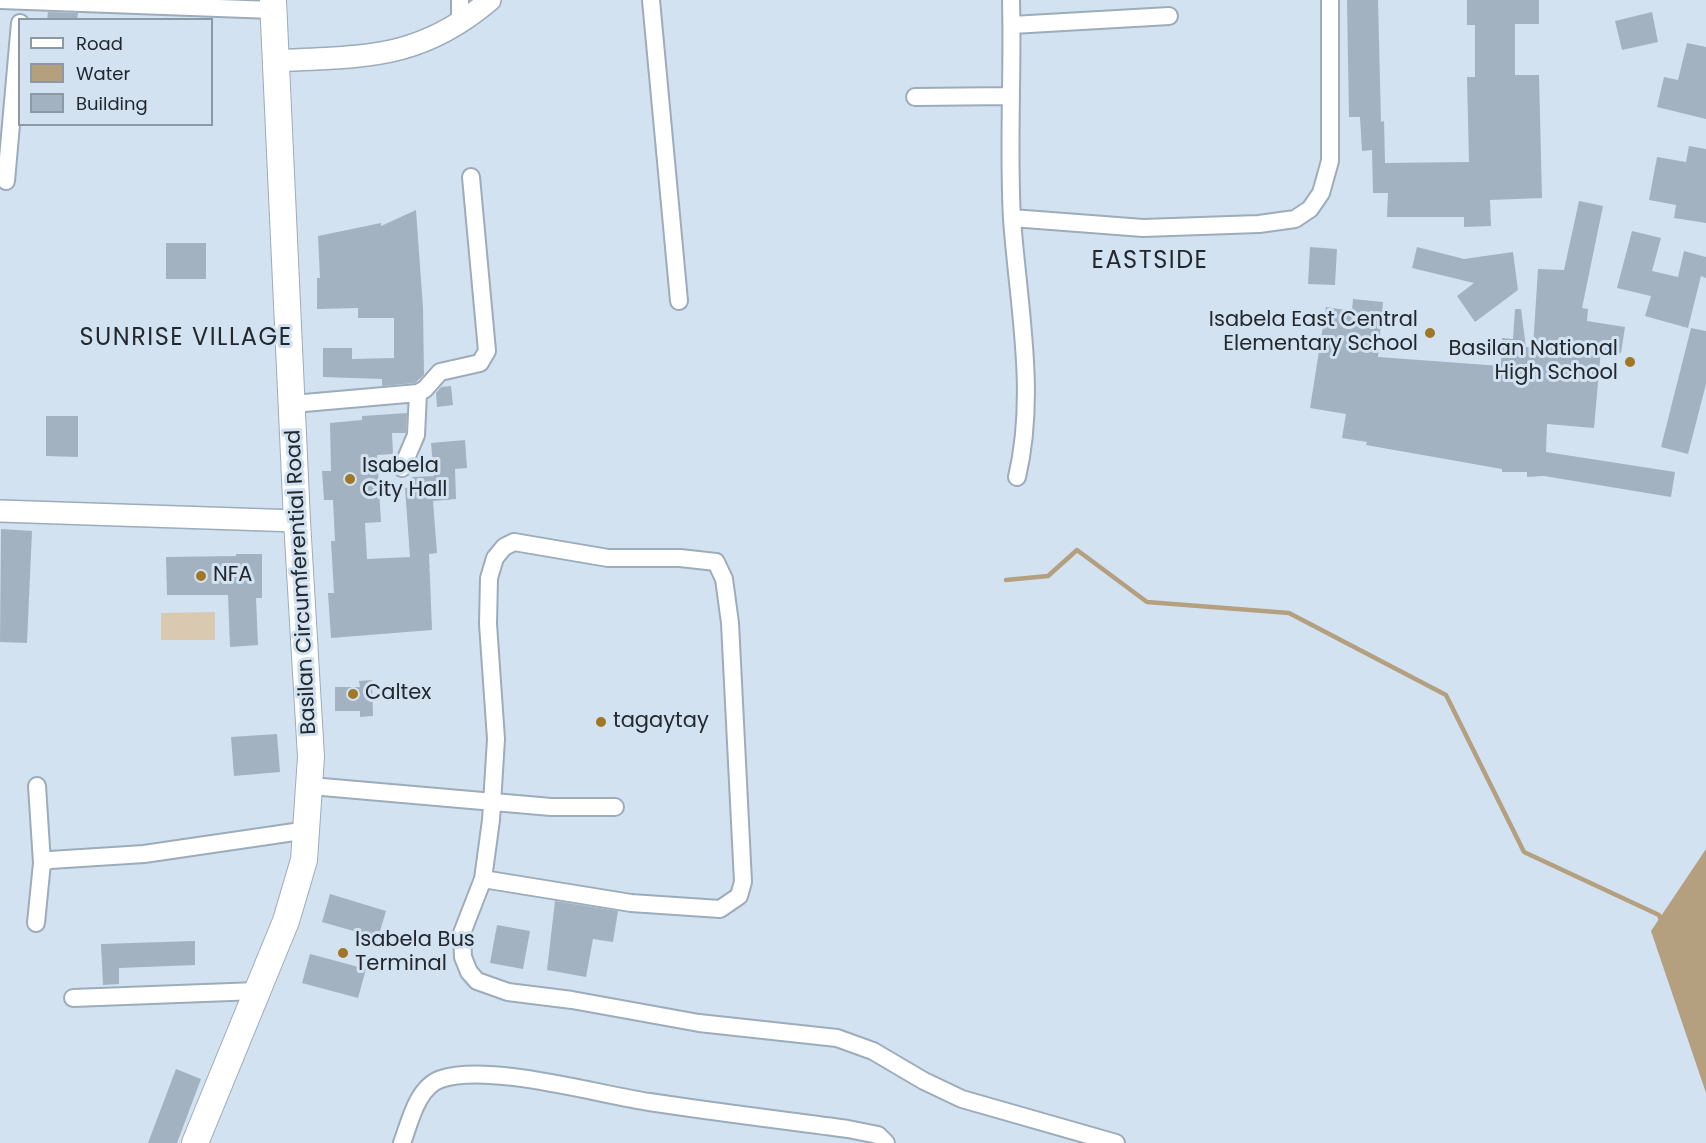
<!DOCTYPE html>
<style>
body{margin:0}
#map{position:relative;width:1706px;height:1143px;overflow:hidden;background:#d2e2f1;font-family:Poppins,sans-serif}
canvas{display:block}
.legend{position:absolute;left:18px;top:18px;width:195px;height:108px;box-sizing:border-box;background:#d2e2f1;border:2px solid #8c98a3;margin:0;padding:8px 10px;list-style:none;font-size:18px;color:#22282e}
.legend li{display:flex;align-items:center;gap:12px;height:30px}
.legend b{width:30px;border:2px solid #8c98a3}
</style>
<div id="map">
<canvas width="1706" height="1143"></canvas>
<ul class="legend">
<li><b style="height:8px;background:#fff"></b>Road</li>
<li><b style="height:16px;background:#b49f7f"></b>Water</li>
<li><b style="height:16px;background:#a3b2c1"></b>Building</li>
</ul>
</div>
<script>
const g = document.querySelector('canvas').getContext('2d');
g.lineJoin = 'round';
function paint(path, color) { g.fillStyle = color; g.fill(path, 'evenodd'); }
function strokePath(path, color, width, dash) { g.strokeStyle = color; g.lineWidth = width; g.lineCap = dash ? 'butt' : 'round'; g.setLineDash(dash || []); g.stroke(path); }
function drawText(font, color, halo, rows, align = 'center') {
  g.font = font + ' Poppins,sans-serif'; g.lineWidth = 6; g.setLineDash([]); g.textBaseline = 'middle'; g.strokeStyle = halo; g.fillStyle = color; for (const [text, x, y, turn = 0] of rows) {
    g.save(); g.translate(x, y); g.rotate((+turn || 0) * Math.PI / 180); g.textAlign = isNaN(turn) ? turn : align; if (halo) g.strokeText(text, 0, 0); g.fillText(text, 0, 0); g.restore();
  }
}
const green = new Path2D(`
 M215 612V640H161V613Z`);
const water = new Path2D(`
 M1706 849V1093L1651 931Z`);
const stream = new Path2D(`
 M1006 580 1048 576 1077 550 1147 602 1289 613 1446 695 1524 852 1659 915 1662 922`);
const building = new Path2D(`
 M1347 0H1378L1381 122 1384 121 1385 163 1469 162 1467 77H1475V25H1467V0H1539V24H1515V75H1539L1542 198 1490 200 1491 226 1464 227V217H1387L1388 193H1373L1372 150 1362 151 1360 117H1349Z
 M48 12 78 13 77 20H47Z
 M1652 12 1658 42 1622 50 1615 21Z
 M1687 43 1706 47V119L1657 107 1664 77 1678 80Z
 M1689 146 1706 149V223L1674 218 1676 205 1649 200 1657 157 1686 162Z
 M1579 201 1603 206 1582 308 1588 309 1587 321 1625 327 1621 353 1601 349 1594 428 1547 424 1546 452 1675 472 1671 497 1544 476 1527 477V472H1502V469L1366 445 1367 442 1342 438 1346 414 1310 408 1326 307 1352 311 1353 299 1383 302 1378 357 1501 366 1502 338 1513 339 1515 309H1521L1526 347H1533L1538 269 1564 270Z
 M416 210 423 308 424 375 415 383 382 386V379L323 377V348H352V359L394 358V318H358V308L317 309V278H320L318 236 381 223V226Z
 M1632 231 1661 238 1652 271 1678 277 1684 251 1706 257V278L1701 276 1688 328 1645 316 1651 296 1617 288Z
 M166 243H206V279H166Z
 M1310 247 1337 249 1335 285 1308 284Z
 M1417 247 1464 259 1513 252 1518 290 1475 322 1457 296 1474 283 1412 268Z
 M1691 328 1706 331V384L1688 454 1661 447Z
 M451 386 453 405 437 407 436 393 441 387Z
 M407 413 406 433H392L393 454 377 455 381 522 365 523 367 559 410 557 405 488 412 487V477L434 476 431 443 465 440 467 468 455 469 456 499 433 501 437 553 429 554 432 630 331 638 328 593H334L331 541H335L333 500H324L322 471H331L330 423 362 420V416Z
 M46 416H78V457L46 456Z
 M1 529 32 531 27 643 0 642Z
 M236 554H262V598H256L258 645 230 647 228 595H167L166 557 236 556Z
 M372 680 373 716 360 717V711H335V687H360L359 681Z
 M277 734 280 772 234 776 231 737Z
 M330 894 386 911 378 938 322 922Z
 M555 901 618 911 613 942 593 939 586 977 547 970Z
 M497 925 530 931 523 969 490 963Z
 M195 941V965L119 968V984L103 985 101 944Z
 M310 954 366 969 358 998 302 983Z
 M176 1069 201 1079 177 1143H148Z`);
const minor = new Path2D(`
 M0 0 273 10
 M651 0 679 301
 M1011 0C1013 73 1008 146 1012 219 1018 303 1037 393 1017 477
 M460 24V0
 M1012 25 1169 16
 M915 97 1010 96
 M6 181 20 23
 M1012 218 1143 228 1259 224 1295 219 1310 209 1321 193 1330 161V0
 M293 404 418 393 425 389 440 372 480 363 487 351 471 177
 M402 468 416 435 418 393
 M311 786 551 807H615
 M42 863 50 860 144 854 308 830
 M483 879 631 903 720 909 739 896 743 882 730 623 724 579 716 562 680 558H608L514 542 504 547 495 558 489 578 488 624 496 739 491 820 483 879 462 933 463 957 469 972 477 981 508 992 572 1000 699 1023 837 1038 873 1051 924 1081 962 1099 1116 1143
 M36 923 42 863 37 786
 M73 998 257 991
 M402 1143C410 1122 417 1087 441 1079 488 1063 597 1094 649 1102 715 1112 781 1120 848 1129L878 1135 886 1143`);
const tertiary = new Path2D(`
 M274 61C363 56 418 61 490 0
 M0 511 297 521`);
const primary = new Path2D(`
 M195 1143 286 921 304 860 311 757 297 521 273 0`);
const markers = [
 [1430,333,6,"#a17626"],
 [1630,362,6,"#a17626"],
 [350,479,6,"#a17626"],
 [201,576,6,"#a17626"],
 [353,694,6,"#a17626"],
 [601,722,6,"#a17626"],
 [343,953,6,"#a17626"]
];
const poiNames = [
 ["Isabela East Central",1418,321,"right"],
 ["Elementary School",1418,345,"right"],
 ["Basilan National",1618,350,"right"],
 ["High School",1618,374,"right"],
 ["Isabela",362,467],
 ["City Hall",362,491],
 ["NFA",213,576],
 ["Caltex",365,694],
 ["tagaytay",613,722],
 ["Isabela Bus",355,941],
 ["Terminal",355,965]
];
const streetNames = [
 ["Basilan Circumferential Road",302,582,-93]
];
const quarterNames = [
 ["EASTSIDE",1150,262],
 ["SUNRISE VILLAGE",186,339]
];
paint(green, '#d9c9b1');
paint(water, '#b49f7f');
strokePath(stream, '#b49f7f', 4.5);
paint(building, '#a3b2c1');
strokePath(minor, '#9dacba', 20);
strokePath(tertiary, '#9dacba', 24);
strokePath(primary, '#9dacba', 28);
strokePath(minor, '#fff', 16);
strokePath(tertiary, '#fff', 21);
strokePath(primary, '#fff', 26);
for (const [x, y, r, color] of markers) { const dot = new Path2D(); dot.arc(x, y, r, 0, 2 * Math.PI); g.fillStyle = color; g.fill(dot); strokePath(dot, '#d2e2f1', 2); }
drawText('21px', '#22282e', '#d2e2f1', poiNames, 'left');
drawText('21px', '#22282e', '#d2e2f1', streetNames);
g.letterSpacing = '1.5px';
drawText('24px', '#22282e', '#d2e2f1', quarterNames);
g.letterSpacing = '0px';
</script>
